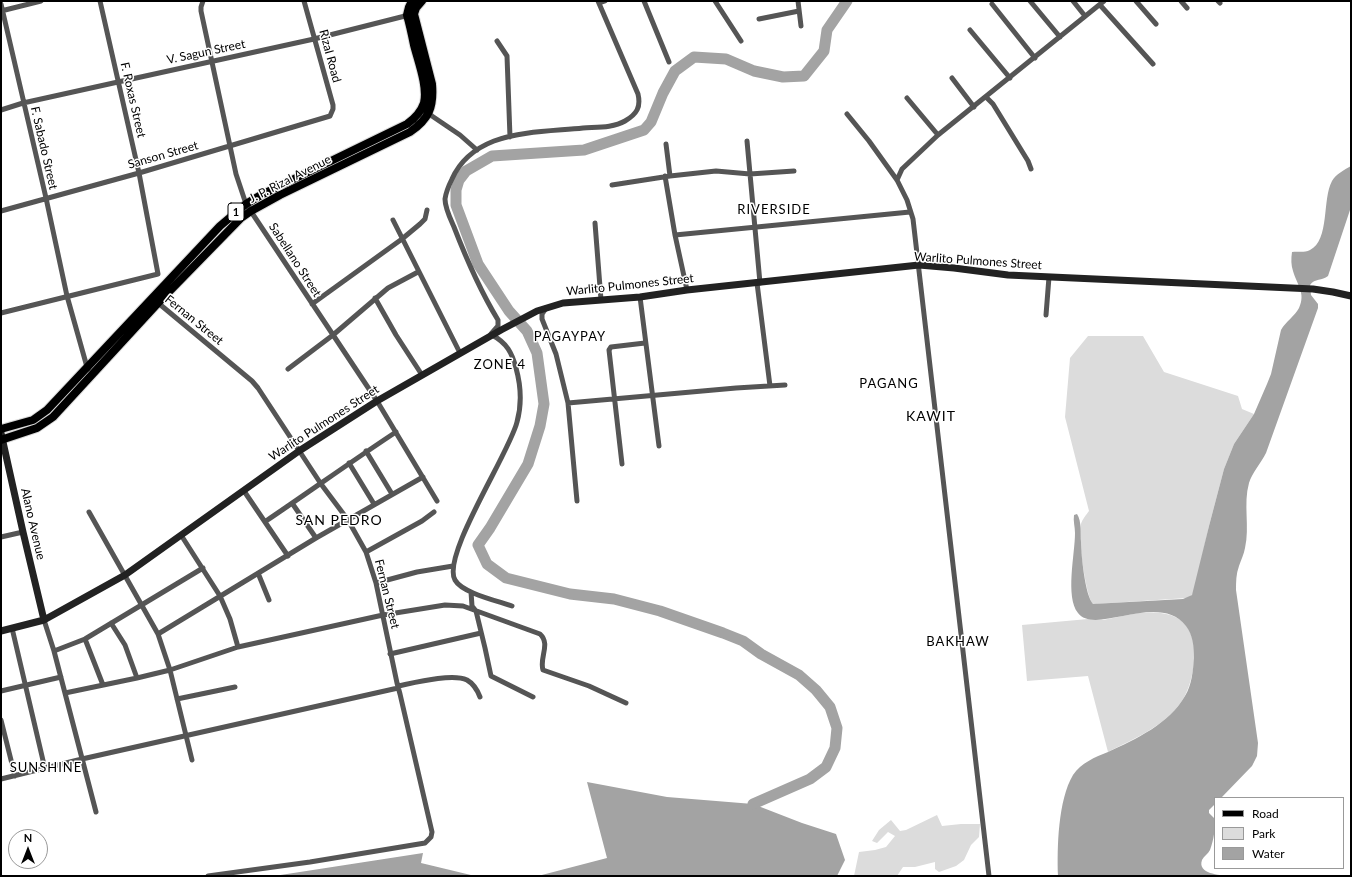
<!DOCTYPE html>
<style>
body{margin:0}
#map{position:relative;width:1352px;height:877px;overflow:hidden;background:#fff;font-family:Lato,sans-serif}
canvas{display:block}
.frame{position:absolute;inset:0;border:2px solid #000;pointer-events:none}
.legend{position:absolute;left:1214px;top:797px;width:130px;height:72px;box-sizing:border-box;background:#fff;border:1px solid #999;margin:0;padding:5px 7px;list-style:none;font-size:12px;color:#000}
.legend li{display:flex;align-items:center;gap:8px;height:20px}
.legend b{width:20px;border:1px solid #999}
.north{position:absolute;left:8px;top:829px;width:40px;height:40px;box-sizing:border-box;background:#fff;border:1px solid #999;border-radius:50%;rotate:0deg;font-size:11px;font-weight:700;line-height:16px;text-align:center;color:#000}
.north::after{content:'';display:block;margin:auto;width:14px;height:18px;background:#000;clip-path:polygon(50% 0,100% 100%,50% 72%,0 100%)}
</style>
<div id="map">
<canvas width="1352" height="877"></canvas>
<div class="frame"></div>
<ul class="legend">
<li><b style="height:5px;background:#000"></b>Road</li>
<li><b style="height:11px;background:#dcdcdc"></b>Park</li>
<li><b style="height:11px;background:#a3a3a3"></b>Water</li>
</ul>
<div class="north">N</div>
</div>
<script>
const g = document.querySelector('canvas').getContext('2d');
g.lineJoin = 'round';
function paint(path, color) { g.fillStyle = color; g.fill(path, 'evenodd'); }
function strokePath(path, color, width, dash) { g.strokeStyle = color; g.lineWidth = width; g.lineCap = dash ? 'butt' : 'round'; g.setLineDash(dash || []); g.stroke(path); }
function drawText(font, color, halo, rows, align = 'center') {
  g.font = font + ' Lato,sans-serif'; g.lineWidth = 3; g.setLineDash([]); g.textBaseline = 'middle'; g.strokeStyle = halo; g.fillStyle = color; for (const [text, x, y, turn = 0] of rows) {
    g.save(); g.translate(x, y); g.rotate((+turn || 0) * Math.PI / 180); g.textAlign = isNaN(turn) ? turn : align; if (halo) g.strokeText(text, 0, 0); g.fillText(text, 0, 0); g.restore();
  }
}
const green = new Path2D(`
 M1088 336H1143L1164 372 1238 396 1242 409 1254 414 1234 444 1224 469 1209 526 1194 592 1192 595 1187 598 1096 604H1093C1086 597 1077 534 1081 524 1082 520 1086 515 1089 511L1065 417 1070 358Z
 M1138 613C1152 612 1169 611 1182 621 1203 638 1194 687 1179 705 1161 728 1133 739 1108 752L1088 676 1027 681 1022 625 1088 619 1103 620Z
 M937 815 942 826 961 824H980L979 837 971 845 964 860 956 866 939 872 935 869V862L915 867H903L897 876H854L859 852 875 850 886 847 895 836 888 832 877 843 872 841 879 830 891 820 900 831 906 830Z`);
const water = new Path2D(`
 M1351 166V206L1350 210 1328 276C1322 281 1315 278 1310 285L1311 295 1318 304V308L1266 453C1261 463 1252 473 1249 483 1243 504 1250 527 1245 548 1244 554 1241 560 1239 566 1236 574 1236 582 1236 590L1258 743 1257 756 1252 766 1221 798H1215V804L1209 810V813L1215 819C1215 830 1214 839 1210 850 1208 854 1204 856 1202 860 1197 874 1220 875 1228 876H1058C1057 848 1058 800 1073 775 1081 763 1095 757 1108 752 1136 739 1169 724 1185 696 1192 685 1193 670 1194 658 1194 647 1193 635 1186 626 1159 591 1095 636 1078 613 1065 597 1075 554 1075 533 1075 527 1073 521 1074 515L1077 514C1082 521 1080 534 1081 542 1081 554 1085 596 1093 604L1183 599 1192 595 1209 526 1224 469 1234 444 1254 414 1267 384 1271 374 1281 330C1286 321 1295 316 1299 308 1306 293 1297 285 1293 271 1291 265 1291 259 1292 252 1298 251 1304 253 1310 250 1330 240 1322 199 1332 181 1336 174 1344 170 1351 166Z
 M587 782 667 797 753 804 802 823 836 834 845 860 837 876H538L607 858Z
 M423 853 421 863 475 876H274Z`);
const river = new Path2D(`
 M753 804 810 779 826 767 835 748 837 728 830 707 816 690 799 675 761 654 743 641 723 633 660 611 614 599 570 594 506 578 487 564 478 545 490 528 528 464 540 426 544 404 537 353 527 331 509 311 478 264 456 205V190L459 180 466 171 492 156 584 150 644 130 651 122 663 93 675 71 694 57 726 59 754 71 783 77 804 76 824 51 827 30 847 1`);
const street = new Path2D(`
 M100 1 139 173 158 274
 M203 1 201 7V11L236 174 246 204 377 401 437 501
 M644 1 669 62
 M715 1 741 41
 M798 1 801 26
 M1030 1 1060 37
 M1073 1 1085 16
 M1136 1 1156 24
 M1181 1 1187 8
 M1218 1 1220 3
 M599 3 605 1
 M1 4 46 198 67 296 87 367 88 369
 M992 4 1035 58
 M1100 5 1153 64
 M1 11 41 1
 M759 19 799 11
 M970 30 1010 78
 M497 41 507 56 510 137
 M952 78 974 107
 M986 97 993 104 1028 161 1031 169
 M907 98 938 135
 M1 110 23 103 118 82 314 39 409 15
 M429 114 460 135 477 150
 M847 114 869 141 897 180 907 200 913 219 989 876
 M747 141 760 283
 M666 144 670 176
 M665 176 675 235 687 290
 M897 180 902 169 938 135 1104 1
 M612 185 670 176 716 171 750 174 794 171
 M1 211 139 173 330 116 333 109V105L304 1
 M393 220 460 353
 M595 223 601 300
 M675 235 910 212
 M757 283 770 386
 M640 297 659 446
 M375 298 396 335 422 375
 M157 302 252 381 258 388 321 484 348 520 366 552 376 583 397 683 400 694 432 832 431 837 425 843 310 862 208 876
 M312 304 402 239 420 224 425 219 427 210
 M546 308 542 314V319L556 354 568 403 577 501
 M1 313 158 274
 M1046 315 1049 277
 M491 334 498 326V320C481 292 466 258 454 227 450 218 445 208 445 199 446 192 449 185 452 179 460 161 476 148 494 141 521 131 554 131 583 128 597 127 613 128 625 121 637 114 641 107 638 94L598 1
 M492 335C507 343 512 353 516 368 521 386 522 404 517 422 510 452 441 556 455 580 462 593 498 601 512 606
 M288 369 333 335 388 288 418 272
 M568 403 736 388 785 385
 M366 451 392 494
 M349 463 374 504
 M622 464 609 350 611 347 645 343
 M244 491 288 556
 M292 503 316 538
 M89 512 158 634 170 670 192 760
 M266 521C309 492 352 461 396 432
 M181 535 220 596 230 619 238 647
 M1 537 23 532
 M366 552 422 521 434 512
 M258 573 269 600
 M376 583 417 572 453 566
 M471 592 472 606 476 611 485 648 491 676 533 697
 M44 620 54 651 96 812
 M111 623 125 645 137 678
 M12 628 45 769
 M158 634 316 538 423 477
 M85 639 103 685
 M54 651 85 639 203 568
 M390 654 481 633
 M398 686C413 683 452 673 467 680 474 684 477 689 480 697
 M1 691 61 677
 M65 693 137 678 170 670 238 647 383 615 445 605 463 606 540 634C551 644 539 658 543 670L589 686 626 703
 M177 699 235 687
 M1 720 15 776
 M1 779 82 759 398 688`);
const secondary = new Path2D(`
 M1 433 23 532 44 620
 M1 631 44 620 125 575 299 451 377 401 501 330 537 311 563 303 640 297 687 290 919 265 954 268 1008 275 1313 289 1333 292 1351 296`);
const primary = new Path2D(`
 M1 429 33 420 47 410 220 226 246 204 261 195 407 124C414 119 421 112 424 103 428 87 418 61 414 45 412 35 410 25 407 15L409 7 412 1
 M1 440 37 428 53 417 158 303 241 218 251 211 280 195 410 132C429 119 434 107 432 84L414 14 416 8 422 1`);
const shields = [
 [236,212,16]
];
const shieldNames = [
 ["1",236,212]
];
const streetNames = [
 ["V. Sagun Street",206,52,-12],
 ["Rizal Road",330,56,75],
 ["F. Roxas Street",133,100,77],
 ["F. Sabado Street",44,148,77],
 ["Sanson Street",163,155,-16],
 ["J. P. Rizal Avenue",290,179,-27],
 ["Sabellano Street",295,260,57],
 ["Warlito Pulmones Street",978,261,4],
 ["Warlito Pulmones Street",630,285,-6],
 ["Fernan Street",194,320,39],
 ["Warlito Pulmones Street",324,423,-33],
 ["Alano Avenue",33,524,77],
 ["Fernan Street",387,594,76]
];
const neighbourhoodNames = [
 ["RIVERSIDE",774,210],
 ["PAGAYPAY",570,337],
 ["ZONE 4",500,365],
 ["PAGANG",889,384],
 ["BAKHAW",958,642],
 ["SUNSHINE",46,768]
];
const quarterNames = [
 ["KAWIT",931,416],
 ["SAN PEDRO",339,520]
];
paint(green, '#dcdcdc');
paint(water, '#a3a3a3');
strokePath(river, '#a3a3a3', 11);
strokePath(primary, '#dbdbdb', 10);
strokePath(street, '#555', 5);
strokePath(secondary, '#222', 7);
strokePath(primary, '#000', 8);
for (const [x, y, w] of shields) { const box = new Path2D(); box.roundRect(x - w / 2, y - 9, w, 18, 3); g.fillStyle = '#fff'; g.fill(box); strokePath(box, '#000', 1); }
drawText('bold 11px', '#000', null, shieldNames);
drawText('12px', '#000', '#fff', streetNames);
g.letterSpacing = '1px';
drawText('13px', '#000', '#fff', neighbourhoodNames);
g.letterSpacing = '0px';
g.letterSpacing = '1px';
drawText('14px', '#000', '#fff', quarterNames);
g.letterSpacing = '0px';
</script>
